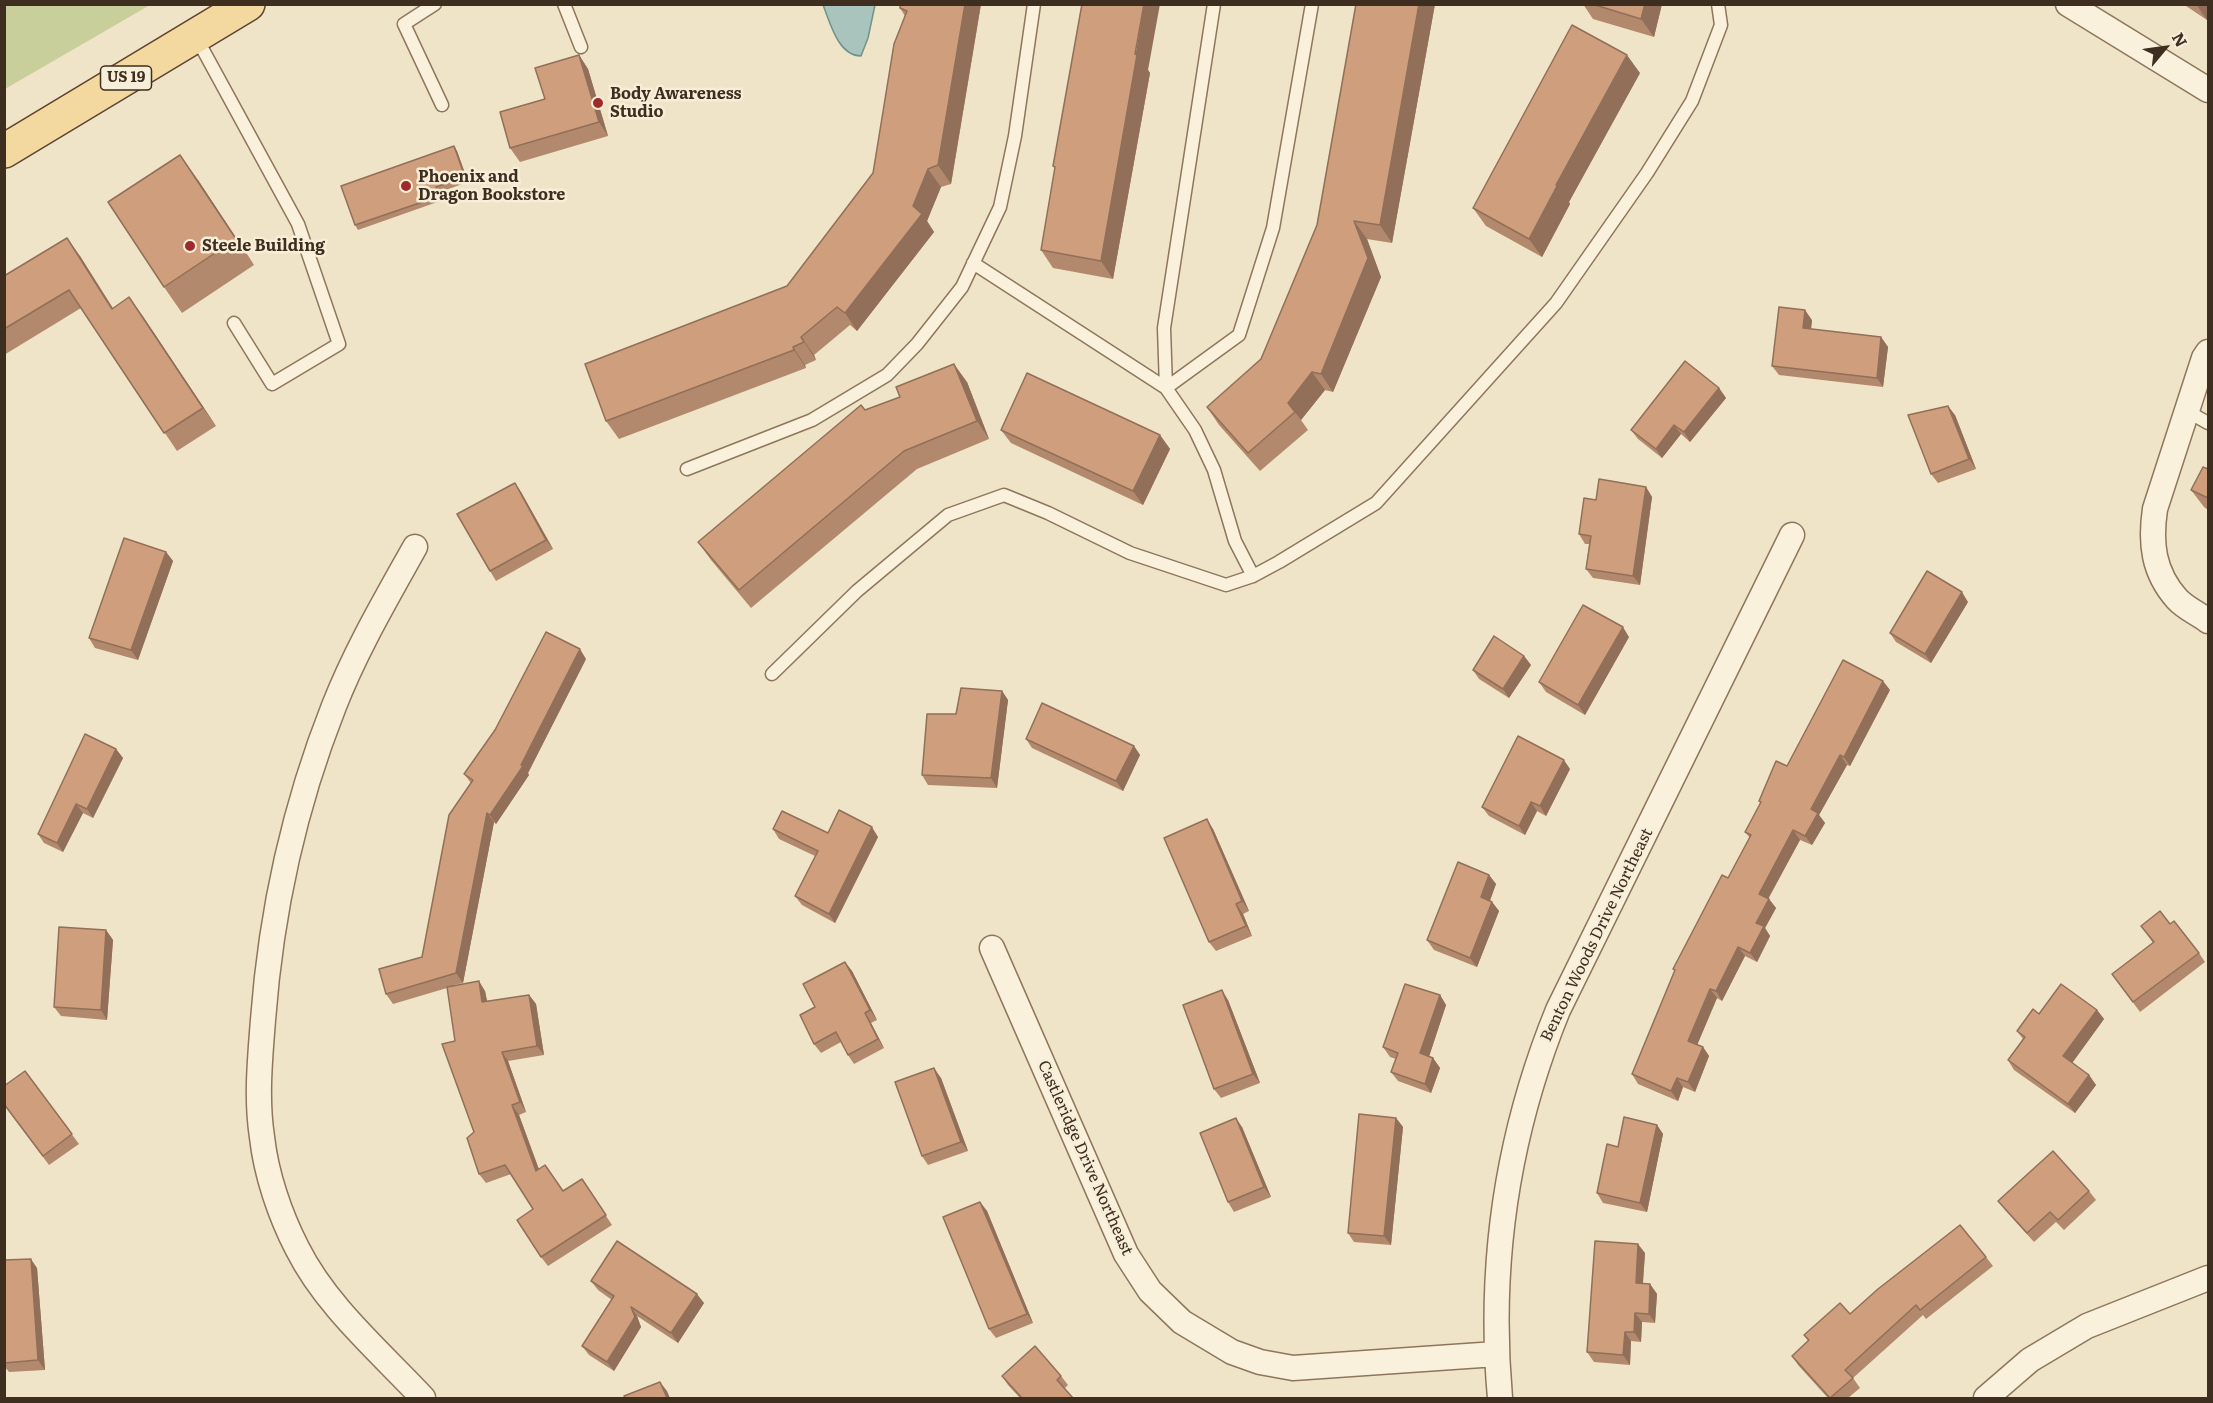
<!DOCTYPE html>
<style>
body{margin:0}
#map{position:relative;width:2213px;height:1403px;overflow:hidden;background:#f0e4c8;font-family:Literata,serif}
canvas{display:block}
.frame{position:absolute;inset:0;border:6px solid #3d2e20;pointer-events:none}
.north{position:absolute;left:2135px;top:18px;width:60px;height:60px;-webkit-text-stroke:4px #f7eed8;paint-order:stroke;rotate:61deg;font-size:16px;font-weight:700;line-height:24px;text-align:center;color:#3d2e20}
.north::after{content:'';display:block;margin:auto;width:21px;height:27px;background:#3d2e20;clip-path:polygon(50% 0,100% 100%,50% 72%,0 100%)}
</style>
<div id="map">
<canvas width="2213" height="1403"></canvas>
<div class="frame"></div>
<div class="north">N</div>
</div>
<script>
const g = document.querySelector('canvas').getContext('2d');
g.lineJoin = 'round';
function paint(path, color) { g.fillStyle = color; g.fill(path, 'evenodd'); }
function strokePath(path, color, width, dash) { g.strokeStyle = color; g.lineWidth = width; g.lineCap = dash ? 'butt' : 'round'; g.setLineDash(dash || []); g.stroke(path); }
function drawText(font, color, halo, rows, align = 'center') {
  g.font = font + ' Literata,serif'; g.lineWidth = 5; g.setLineDash([]); g.textBaseline = 'middle'; g.strokeStyle = halo; g.fillStyle = color; for (const [text, x, y, turn = 0] of rows) {
    g.save(); g.translate(x, y); g.rotate((+turn || 0) * Math.PI / 180); g.textAlign = isNaN(turn) ? turn : align; if (halo) g.strokeText(text, 0, 0); g.fillText(text, 0, 0); g.restore();
  }
}
const green = new Path2D(`
 M5 4H150V5L5 89Z`);
const water = new Path2D(`
 M823 5H875L868 38 861 56C838 56 830 22 823 5Z`);
const service = new Path2D(`
 M435 4 404 24 442 105
 M564 4 581 47
 M1214 4 1164 328 1166 388 1239 335 1273 228 1312 4
 M196 37 298 224 339 344 272 384 234 323
 M973 263 1166 388 1195 430 1214 470 1235 541 1253 576
 M2187 411 2208 423
 M687 469 812 420 887 375 917 344 962 287 1000 207 1015 136 1034 4
 M772 674 857 591 948 515 1004 495 1048 513 1130 553 1226 585 1253 576 1279 562 1376 503 1556 303 1647 173 1692 101 1721 25 1718 4`);
const minor = new Path2D(`
 M2068 4 2208 90
 M2208 352 2204 358 2155 509C2150 543 2153 572 2177 599 2185 608 2199 614 2208 621
 M415 547C386 599 356 650 334 706 294 807 271 912 263 1020 260 1059 256 1098 262 1137 266 1174 280 1215 297 1248 326 1306 379 1351 423 1398
 M992 948 1126 1254 1150 1291 1182 1322 1232 1352 1260 1362 1293 1368 1496 1354
 M1500 1398C1488 1264 1507 1135 1558 1010L1792 535
 M1986 1398 2030 1360 2087 1326 2208 1278`);
const primary = new Path2D(`
 M4 151 248 4`);
const wall = new Path2D(`
 M981 4 951 184 941 187 927 221 934 232 857 331 850 325 814 355 816 360 805 365 806 368 619 439 606 421 787 286 873 173 905 16 900 8Z
 M1356 4H1435L1392 243 1367 239 1381 277 1333 392 1325 390 1301 420 1308 430 1260 471 1219 425 1207 407 1261 359 1317 225Z
 M1583 4H1662L1654 37 1593 19Z
 M2183 4H2208V18L2207 20Z
 M579 55 588 69 608 136 520 162 510 148 545 99Z
 M1148 70 1150 73 1113 279 1053 268 1041 250 1055 169 1053 166Z
 M1640 73 1569 202 1570 204 1542 257 1486 226 1473 208Z
 M454 146 457 151 468 182 440 192 443 200 358 230 355 225Z
 M198 180 254 265 182 313 164 287Z
 M80 256 113 308 142 315 216 426 177 451 81 308 4 355V276Z
 M1812 320 1811 329 1881 337 1888 347 1883 387 1779 375 1772 366Z
 M967 382 989 439 917 469 751 608 711 560 698 542 865 410Z
 M1719 388 1726 398 1690 442 1681 434 1662 458 1638 439 1631 430Z
 M1955 415 1976 469 1938 483 1931 474Z
 M1001 430 1160 435 1170 449 1143 505 1011 443Z
 M2208 469V510L2204 507 2191 490Z
 M515 483 521 492 553 549 496 581 490 571Z
 M1646 487 1652 497 1640 585 1593 578 1586 569 1589 544H1585L1579 534 1596 500Z
 M166 552 173 561 138 660 95 648 89 638Z
 M1968 602 1931 663 1896 642 1890 633Z
 M1629 637 1585 715 1546 692 1539 682Z
 M1524 656 1531 665 1509 698 1479 679 1473 670Z
 M586 659 528 773 529 775 496 824 494 822 463 983 454 985 485 991 487 1001 529 995 536 1004 544 1055 508 1061 526 1112 519 1115 539 1169 563 1191 582 1179 612 1225 548 1266 541 1257 533 1209 511 1174 486 1183 479 1174 474 1132 447 988 393 1004 386 994 422 957 471 783 464 774Z
 M1890 690 1850 766 1847 765 1819 815 1825 823 1812 845 1800 840 1768 898 1776 908 1765 928 1770 936 1757 962 1745 956 1722 1001 1717 998 1697 1045 1703 1047 1709 1056 1695 1092 1683 1087 1678 1101 1638 1084 1632 1074 1675 971 1673 969 1728 878 1750 838 1745 832 1761 803 1759 801 1787 766Z
 M1002 691 1008 700 997 788 928 785 922 775 956 714Z
 M1026 739 1134 746 1140 755 1123 791 1032 748Z
 M116 749 123 758 93 818 83 813 63 852 44 843 38 834Z
 M1570 769 1546 816 1537 811 1525 835 1489 816 1482 807Z
 M773 829 878 837 835 923 802 905 795 896 815 856 779 839Z
 M1213 829 1249 911 1243 914 1252 936 1216 951 1209 942Z
 M1489 875 1496 884 1490 900 1492 902 1499 911 1477 967 1434 950 1427 940Z
 M2170 924 2199 953 2205 962 2140 1012 2112 974 2153 943 2141 926Z
 M106 930 113 940 107 1020 61 1016 54 1007Z
 M845 962 852 971 877 1020 871 1023 884 1048 854 1064 848 1055 841 1042 821 1053 814 1044 815 1007Z
 M1440 995 1446 1005 1429 1056 1433 1058 1440 1068 1431 1093 1398 1081 1391 1072 1396 1059 1390 1057 1383 1047Z
 M1228 1000 1260 1083 1221 1098 1214 1089Z
 M2097 1010 2104 1019 2072 1063 2089 1075 2096 1085 2075 1113 2014 1070 2008 1060 2023 1039 2017 1031 2039 1014Z
 M25 1071 79 1144 49 1165 4 1105Z
 M941 1078 968 1151 928 1165 922 1156Z
 M1396 1118 1403 1127 1391 1245 1354 1242 1348 1233Z
 M1657 1125 1663 1134 1647 1212 1603 1203 1597 1193 1618 1147Z
 M1242 1127 1271 1197 1234 1212 1228 1202Z
 M2089 1191 2096 1200 2064 1230 2056 1222 2034 1242 2005 1210 1998 1201Z
 M980 1202 987 1211 1033 1323 996 1338 989 1329Z
 M1645 1253 1643 1284H1650L1657 1294 1655 1323 1642 1322 1641 1342 1631 1341 1630 1365 1594 1362 1587 1352Z
 M1986 1257 1993 1266 1926 1319 1923 1315 1853 1378 1860 1388 1848 1398H1828L1798 1365 1792 1356 1808 1341 1804 1335 1850 1314Z
 M4 1260 37 1268 45 1370 9 1372 4 1366Z
 M591 1281 704 1303 678 1343 637 1316 641 1327 614 1371 589 1355 582 1346 612 1300 598 1290Z
 M1002 1376H1061L1068 1385 1064 1389 1073 1398H1020L1008 1385Z`);
const shadedWall = new Path2D(`
 M965 4H981L951 184 938 165Z
 M1144 4H1160L1148 70 1150 73 1113 279 1101 261Z
 M1419 4H1435L1392 243 1380 225Z
 M1645 4H1662L1654 37 1641 19Z
 M2196 4H2207L2208 7V18L2207 20Z
 M579 55 588 69 608 136 599 122Z
 M1627 55 1640 73 1569 202 1570 204 1542 257 1529 239 1556 185Z
 M454 146 457 151 468 182 465 177Z
 M180 155 198 180 254 265 236 239Z
 M928 169 941 187 927 221 934 232 857 331 845 313 913 206Z
 M1354 221 1367 239 1381 277 1333 392 1321 374Z
 M67 238 80 256 124 327 112 309Z
 M129 297 142 315 216 426 203 408Z
 M1805 310 1812 320 1810 338 1803 328Z
 M801 337 814 355 816 360 804 342Z
 M1881 337 1888 347 1883 387 1877 378Z
 M793 347 805 365 806 368 794 350Z
 M954 364 967 382 989 439 977 421Z
 M1312 372 1325 390 1301 420 1288 403Z
 M1719 388 1726 398 1690 442 1684 432Z
 M1948 406 1955 415 1976 469 1969 459Z
 M1674 425 1681 434 1662 458 1656 449Z
 M1160 435 1170 449 1143 505 1133 491Z
 M515 483 521 492 553 549 546 540Z
 M1646 487 1652 497 1640 585 1633 576Z
 M166 552 173 561 138 660 131 650Z
 M1962 592 1968 602 1931 663 1925 654Z
 M1623 627 1629 637 1585 715 1578 705Z
 M580 649 586 659 528 773 529 775 496 824 490 815 521 765Z
 M1524 656 1531 665 1509 698 1503 689Z
 M1883 681 1890 690 1850 766 1844 757Z
 M1002 691 1008 700 997 788 991 778Z
 M1134 746 1140 755 1123 791 1116 781Z
 M116 749 123 758 93 818 87 809Z
 M1840 755 1847 765 1819 815 1825 823 1812 845 1805 836 1811 809Z
 M1564 760 1570 769 1546 816 1540 806Z
 M1531 802 1537 811 1525 835 1519 826Z
 M76 804 83 813 63 852 57 843Z
 M487 813 494 822 463 983 456 973Z
 M1207 819 1213 829 1249 911 1242 901Z
 M872 827 878 837 835 923 829 914Z
 M1793 830 1800 840 1766 903 1759 894Z
 M1489 875 1496 884 1488 906 1481 897Z
 M1769 899 1776 908 1765 928 1770 936 1757 962 1750 953 1756 923Z
 M1492 902 1499 911 1477 967 1470 958Z
 M1236 904 1243 914 1252 936 1246 926Z
 M106 930 113 940 107 1020 101 1010Z
 M1738 947 1745 956 1722 1001 1716 991Z
 M845 962 852 971 877 1020 870 1010Z
 M479 981 485 991 489 1011 482 1002Z
 M1710 989 1717 998 1695 1050 1688 1041Z
 M1222 990 1228 1000 1260 1083 1253 1074Z
 M529 995 536 1004 544 1055 537 1046Z
 M1440 995 1446 1005 1427 1063 1420 1053Z
 M2097 1010 2104 1019 2070 1066 2063 1056Z
 M865 1013 871 1023 884 1048 878 1039Z
 M1703 1047 1709 1056 1695 1092 1688 1082Z
 M502 1052 508 1061 526 1112 520 1102Z
 M1433 1058 1440 1068 1431 1093 1425 1084Z
 M934 1068 941 1078 968 1151 961 1142Z
 M2089 1075 2096 1085 2075 1113 2068 1104Z
 M1677 1078 1683 1087 1678 1101 1671 1091Z
 M512 1105 519 1115 543 1181 536 1171Z
 M1236 1118 1242 1127 1271 1197 1264 1187Z
 M1396 1118 1403 1127 1391 1245 1384 1236Z
 M1657 1125 1663 1134 1647 1212 1640 1203Z
 M980 1202 987 1211 1033 1323 1027 1314Z
 M1638 1244 1645 1253 1642 1293 1636 1283Z
 M31 1259 37 1268 45 1370 38 1360Z
 M1650 1284 1657 1294 1655 1323 1649 1314Z
 M697 1294 704 1303 678 1343 671 1333Z
 M631 1307 637 1316 641 1327 614 1371 607 1362Z
 M1635 1313 1642 1322 1641 1342 1634 1332Z
 M1625 1332 1631 1341 1630 1365 1623 1355Z
 M660 1382 667 1391 670 1398H667Z`);
const building = new Path2D(`
 M900 4H965L938 165 928 169 913 206 922 214 845 313 837 307 801 337 804 342 793 347 794 350 606 421 585 364 787 286 873 173 894 44 907 11 900 8Z
 M1082 4H1144L1135 54 1137 55 1101 261 1041 250 1055 167 1053 166Z
 M1356 4H1419L1380 225 1354 221 1368 258 1321 374 1312 372 1288 403 1295 412 1248 453 1207 407 1261 359 1317 225Z
 M1592 4H1645L1641 19Z
 M1572 25 1627 55 1556 185 1557 186 1529 239 1473 208Z
 M579 55 599 122 510 148 500 112 545 99 535 68Z
 M454 146 465 177 436 187 440 196 355 225 341 186Z
 M180 155 236 239 164 287 108 202Z
 M67 238 112 309 129 297 203 408 164 433 69 290 4 329V276Z
 M1779 307 1805 310 1803 328 1881 337 1877 378 1772 366Z
 M1685 361 1719 388 1684 432 1674 425 1656 449 1631 430Z
 M954 364 977 421 904 451 739 590 698 542 861 405 865 410 900 397 896 387Z
 M1027 373 1160 435 1133 491 1001 430Z
 M1948 406 1969 459 1931 474 1908 415Z
 M2203 467 2208 469V498L2191 490Z
 M1599 479 1646 487 1633 576 1586 569 1591 536 1579 534 1584 498 1596 500Z
 M515 483 546 540 490 571 457 514Z
 M124 538 166 552 131 650 89 638Z
 M1927 571 1962 592 1925 654 1890 633Z
 M1583 605 1623 627 1578 705 1539 682Z
 M546 632 580 649 521 765 523 766 490 815 487 813 456 973 386 994 379 969 422 957 449 815 473 780 464 774 495 730Z
 M1494 636 1524 656 1503 689 1473 670Z
 M1843 660 1883 681 1844 757 1840 755 1811 809 1818 813 1805 836 1793 830 1759 894 1769 899 1756 923 1764 926 1750 953 1738 947 1716 991 1710 989 1688 1041 1703 1047 1688 1082 1677 1078 1671 1091 1632 1074 1675 970 1673 969 1722 875 1728 878 1751 835 1745 832 1761 802 1759 801 1776 761 1787 766Z
 M961 688 1002 691 991 778 922 775 927 714H956Z
 M1042 703 1134 746 1116 781 1026 739Z
 M85 734 116 749 87 809 76 804 57 843 38 834Z
 M1518 736 1564 760 1540 806 1531 802 1519 826 1482 807Z
 M839 810 872 827 829 914 795 896 818 851 773 829 782 811 828 833Z
 M1207 819 1242 901 1236 904 1246 926 1209 942 1164 838Z
 M1458 862 1489 875 1481 897 1492 902 1470 958 1427 940Z
 M2160 911 2170 924 2174 921 2199 953 2133 1002 2112 974 2154 942 2141 926Z
 M59 927 106 930 101 1010 54 1007Z
 M845 962 870 1010 865 1013 878 1039 848 1055 836 1032 814 1044 800 1015 815 1007 803 984Z
 M479 981 482 1002 529 995 537 1046 502 1052 520 1102 512 1105 536 1171 545 1165 563 1191 582 1179 606 1215 541 1257 517 1220 533 1209 505 1165 479 1174 467 1138 474 1132 442 1044 455 1041 447 987Z
 M1405 984 1440 995 1420 1053 1433 1058 1425 1084 1391 1072 1398 1053 1383 1047Z
 M2061 984 2097 1010 2063 1056 2089 1075 2068 1104 2008 1060 2025 1037 2017 1031 2033 1009 2039 1014Z
 M1222 990 1253 1074 1214 1089 1183 1005Z
 M934 1068 961 1142 922 1156 895 1082Z
 M25 1071 72 1134 43 1156 4 1104V1086Z
 M1359 1114 1396 1118 1384 1236 1348 1233Z
 M1624 1117 1657 1125 1640 1203 1597 1193 1607 1144 1618 1147Z
 M1236 1118 1264 1187 1228 1202 1200 1133Z
 M2053 1151 2089 1191 2058 1220 2050 1212 2027 1233 1998 1201Z
 M980 1202 1027 1314 989 1329 943 1217Z
 M1960 1225 1986 1257 1920 1310 1916 1305 1845 1370 1853 1378 1830 1398 1792 1356 1809 1340 1804 1335 1840 1303 1850 1314 1878 1289Z
 M617 1241 697 1294 671 1333 631 1307 635 1317 607 1362 582 1346 614 1296 591 1281Z
 M1595 1241 1638 1244 1636 1283 1650 1284 1649 1314 1635 1313 1634 1332H1625L1623 1355 1587 1352Z
 M31 1259 38 1360 4 1363V1260Z
 M1035 1346 1061 1376 1057 1380 1073 1398H1022L1002 1376Z
 M660 1382 667 1398H625L624 1396Z`);
const markers = [
 [598,103,6,"#9e2a2b"],
 [406,186,6,"#9e2a2b"],
 [190,246,6,"#9e2a2b"]
];
const shields = [
 [126,78,51]
];
const shieldNames = [
 ["US 19",126,78]
];
const poiNames = [
 ["Body Awareness",610,94],
 ["Studio",610,112],
 ["Phoenix and",418,177],
 ["Dragon Bookstore",418,195],
 ["Steele Building",202,246]
];
const streetNames = [
 ["Benton Woods Drive Northeast",1597,935,-64],
 ["Castleridge Drive Northeast",1085,1158,66]
];
paint(green, '#c9cf9b');
paint(water, '#a9c4bc');
strokePath(water, '#6f938a', 1.5);
strokePath(service, '#8d765c', 15);
strokePath(minor, '#8d765c', 27);
strokePath(primary, '#5b4430', 36);
strokePath(service, '#faf1dc', 12);
strokePath(minor, '#faf1dc', 24);
strokePath(primary, '#f3d9a0', 33);
paint(wall, '#b2896c');
paint(shadedWall, '#916f58');
paint(building, '#cf9f7d');
strokePath(building, '#916f58', 1.5);
for (const [x, y, r, color] of markers) { const dot = new Path2D(); dot.arc(x, y, r, 0, 2 * Math.PI); g.fillStyle = color; g.fill(dot); strokePath(dot, '#f7eed8', 2); }
for (const [x, y, w] of shields) { const box = new Path2D(); box.roundRect(x - w / 2, y - 12, w, 24, 4.5); g.fillStyle = '#f7eed8'; g.fill(box); strokePath(box, '#3d2e20', 1.5); }
drawText('bold 15px', '#3d2e20', null, shieldNames);
drawText('bold 16px', '#3d2e20', '#f7eed8', poiNames, 'left');
drawText('16px', '#3d2e20', '#f7eed8', streetNames);
</script>
